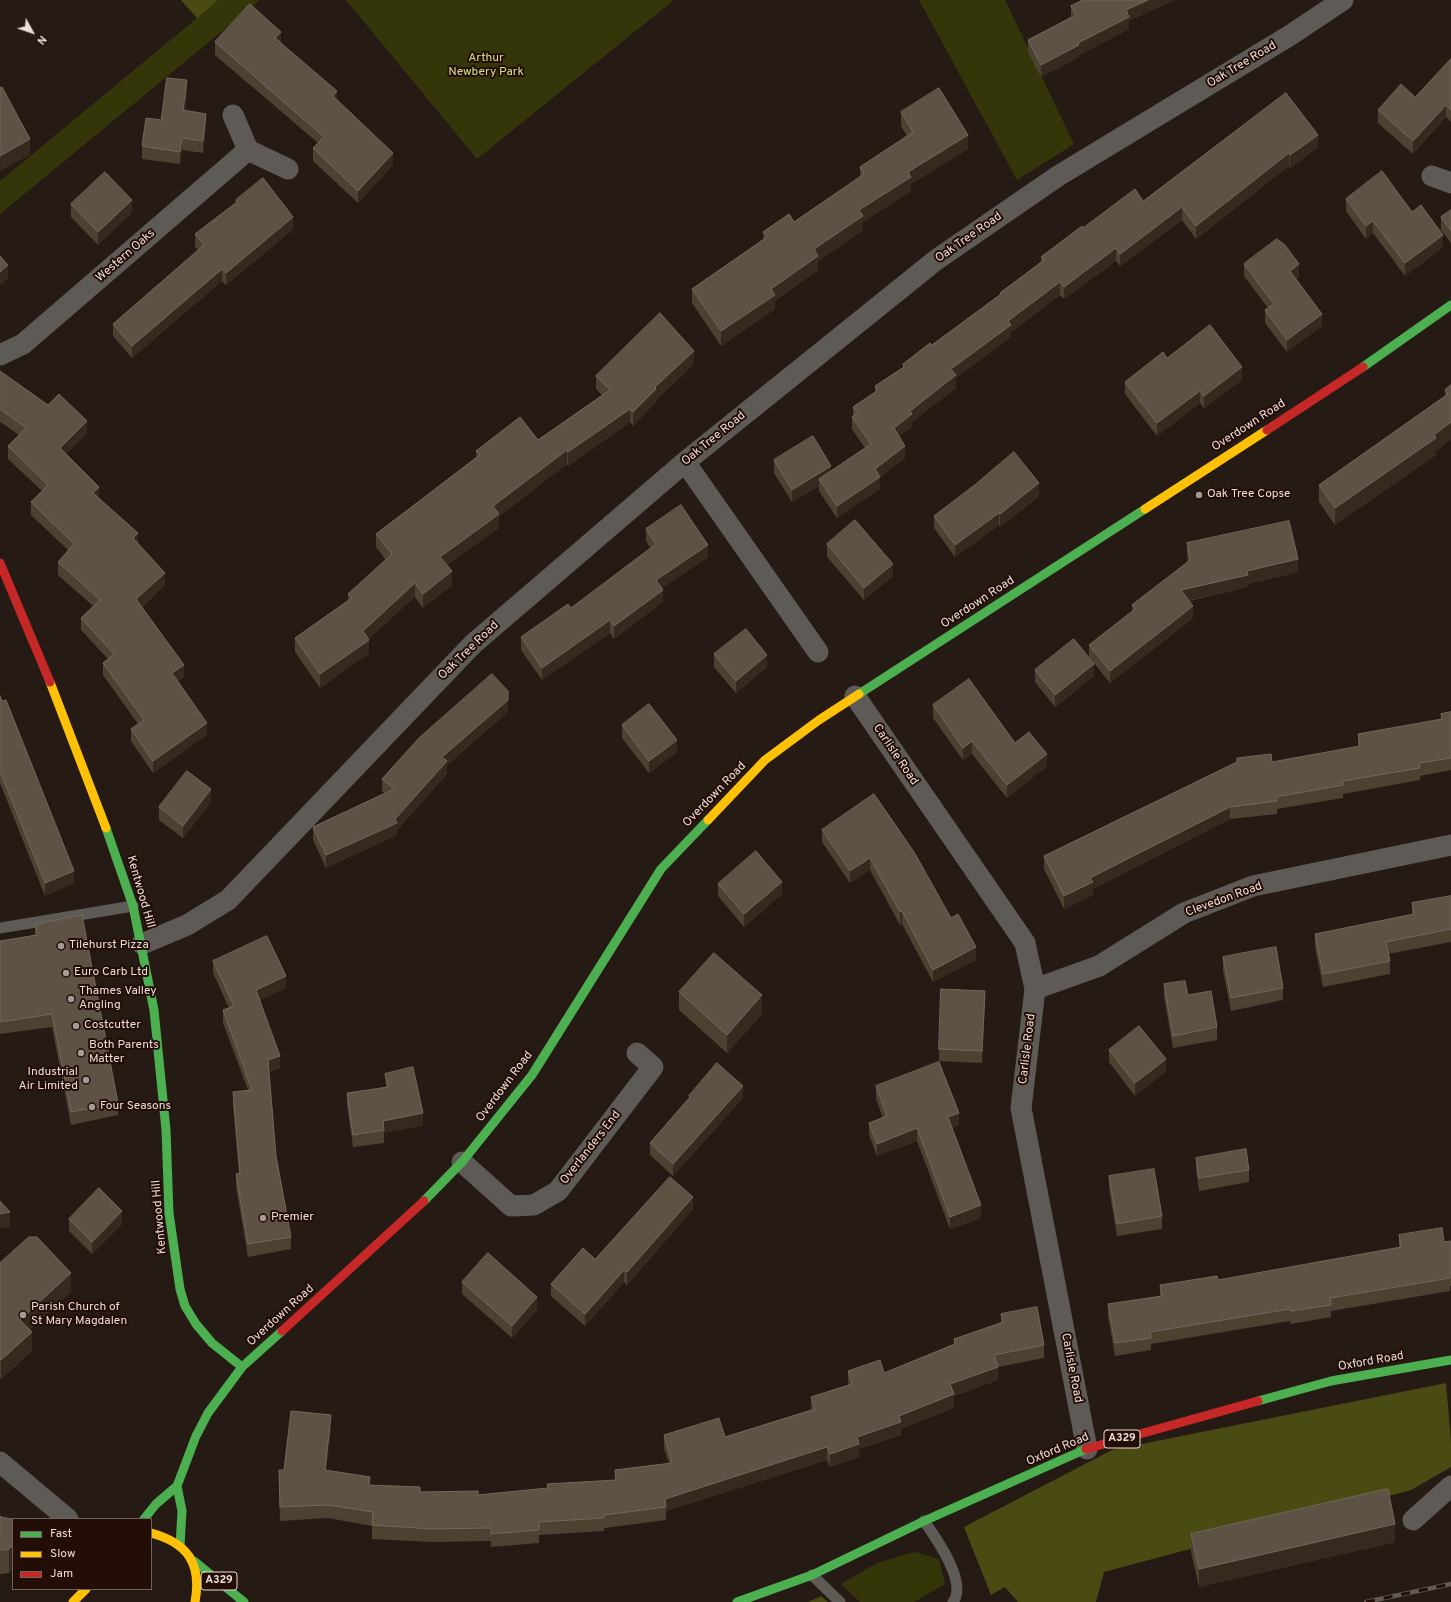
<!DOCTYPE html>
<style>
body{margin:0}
#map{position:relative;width:1451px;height:1602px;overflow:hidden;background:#261a15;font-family:Overpass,sans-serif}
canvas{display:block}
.legend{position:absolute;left:12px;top:1518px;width:140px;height:72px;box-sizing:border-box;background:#220e07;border:1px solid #73615b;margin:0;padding:5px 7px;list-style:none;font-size:12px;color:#ecddd8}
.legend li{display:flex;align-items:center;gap:8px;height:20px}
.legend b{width:20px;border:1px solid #73615b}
.north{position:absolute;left:12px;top:12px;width:40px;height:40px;-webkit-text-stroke:3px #220e07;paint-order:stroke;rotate:130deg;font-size:11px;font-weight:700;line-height:16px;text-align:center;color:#ecddd8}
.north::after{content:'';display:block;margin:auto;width:14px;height:18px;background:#ecddd8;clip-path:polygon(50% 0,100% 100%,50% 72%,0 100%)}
</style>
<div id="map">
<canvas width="1451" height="1602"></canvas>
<ul class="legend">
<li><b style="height:5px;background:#4caf50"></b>Fast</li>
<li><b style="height:5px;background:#ffc107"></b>Slow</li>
<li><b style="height:5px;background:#c62828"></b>Jam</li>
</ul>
<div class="north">N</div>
</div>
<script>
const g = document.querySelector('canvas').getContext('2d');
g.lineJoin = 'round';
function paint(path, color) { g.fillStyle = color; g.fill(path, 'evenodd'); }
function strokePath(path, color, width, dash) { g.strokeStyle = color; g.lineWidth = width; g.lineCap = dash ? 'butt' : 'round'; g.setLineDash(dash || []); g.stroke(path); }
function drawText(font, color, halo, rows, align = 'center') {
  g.font = font + ' Overpass,sans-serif'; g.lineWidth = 4; g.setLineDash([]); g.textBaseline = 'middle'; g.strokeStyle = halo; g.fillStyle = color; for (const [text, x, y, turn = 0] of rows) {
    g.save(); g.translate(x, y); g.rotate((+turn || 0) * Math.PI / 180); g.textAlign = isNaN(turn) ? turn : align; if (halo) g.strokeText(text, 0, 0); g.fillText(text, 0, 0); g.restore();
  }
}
const green = new Path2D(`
 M181 0H260L0 214V181L197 18Z
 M346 0H674L477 159Z
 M919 0H1005L1074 144 1017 180Z
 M915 1552 939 1559 945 1584 914 1602H860L841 1584 877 1563Z`);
const forest = new Path2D(`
 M181 0H218L197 18Z
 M1446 1383 1451 1441V1467L1411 1490 1104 1572 1096 1602H1018L1005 1587 991 1595 964 1527 1112 1450Z
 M821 1596 828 1602H808Z`);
const lane = new Path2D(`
 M0 928 133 906
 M924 1521C936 1538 968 1582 953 1602
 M812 1575 840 1602`);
const street = new Path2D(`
 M233 115 248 150 288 169
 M1432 176 1451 183
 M0 355 23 344 248 150
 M685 462 818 652
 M855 696 1025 943 1035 989 1021 1108 1087 1449
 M142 944 187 925 228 900 473 644 685 462 936 260 1058 176 1289 36 1343 0
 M1035 989 1099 966 1184 913 1253 886 1451 845
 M462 1162 511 1206 534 1205 558 1191 653 1067 637 1053
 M0 1462 68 1519
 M1413 1520 1451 1486`);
const fast = new Path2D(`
 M1363 367 1451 305
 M859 694 1145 509
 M106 828 133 906 154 1010 166 1130 169 1213 180 1289 185 1306 196 1324 212 1343 242 1367
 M424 1201 462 1162 532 1075 661 869 708 820
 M1258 1401 1331 1381 1451 1360
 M144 1519 156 1504 177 1486
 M180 1546 182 1511 177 1486 196 1436 208 1413 242 1367 282 1331
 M194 1561 244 1602
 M737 1602 812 1575 924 1521 1086 1449`);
const slow = new Path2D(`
 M1145 509 1267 430
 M50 682 106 828
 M708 820 765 760 819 720 859 694
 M151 1533C188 1543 202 1564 195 1602
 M73 1602 86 1589`);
const jam = new Path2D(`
 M1267 430 1363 367
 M0 563 50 682
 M282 1331 424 1201
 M1086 1449 1258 1401`);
const rail = new Path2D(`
 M1366 1602 1451 1584`);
const wall = new Path2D(`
 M1071 6 1129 21V29L1079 55V57L1041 77 1028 52V40L1071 17Z
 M215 42 281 43 337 100 393 165 358 203 313 161V148L318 143 215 55Z
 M1451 59V122L1446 117 1413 154 1378 123V110L1415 97Z
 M187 93 185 111 206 126 203 153 182 150 180 164 142 159V146L161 120Z
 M1286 93 1318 147 1290 168 1289 166 1196 239 1182 220 1120 266 1116 261 1064 299 1060 295 1011 332V337L956 378V388L912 422V427L899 436 905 458 880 477V489L837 518 819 491V486L792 502 774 473V460L831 471 865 448 852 429V417L853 416V407L875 392V386L903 368V364L932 345 1000 295V293L1041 262V257L1083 228 1143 201Z
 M901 112 968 149 911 184V191L863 222V230L818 261V270L775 301V309L721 346 692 303V289L763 240V232L794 222 860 178V167L907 136 901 126Z
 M1346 199 1412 212 1443 247 1405 276 1373 233 1366 239 1346 211Z
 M236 200 293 229 226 285 222 281 132 358 113 336V324L198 250 195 247V234L236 203Z
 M71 204 132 212 98 245 71 217Z
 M1451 210V243L1441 230V217Z
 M1244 264 1299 276 1296 279 1322 326 1287 352 1265 323V310L1268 308 1244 276Z
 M694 364 656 400V402L633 426 630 422 568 466 567 464 499 516V528L447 565 452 585 423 608 415 597 368 639 369 653 320 688 295 652V638L348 600V594L386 560 376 547V534L476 457V451L538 440 602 395 596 389V376Z
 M0 371 87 433 66 454 99 499 138 543 165 585 142 607 184 677 178 681 207 735 153 773 131 741V729L138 724 103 675V663L108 659 81 630V618L93 606 58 575V562L68 550 31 515V502L42 491 8 459V446L19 435 0 422Z
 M1242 380 1204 408 1200 403 1157 436 1125 394V382Z
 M1451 385V439L1436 451V455L1335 525 1319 502V485L1445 396V390Z
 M1039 496 1000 527 999 525 955 557 934 528V516Z
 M646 529 708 557 662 588 663 602 614 639 610 633 542 680 521 650V637L571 608 651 549 646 541Z
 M1187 543 1298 572 1248 584V587L1189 601 1193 618 1110 683 1089 657V645L1132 611V605L1188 562 1187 555Z
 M827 544 893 576 864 600 827 557Z
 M714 654 767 667 736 693 714 667Z
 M1035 670 1094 676 1055 707 1035 682Z
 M0 696 74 883 45 896 0 783Z
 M933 705 1015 743 1047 766 1007 798 972 754 963 760 933 718Z
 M508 712 447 765V774L397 830V835L326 868 313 840V827L385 794 382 791V779Z
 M1451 712V770L1420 776V780L1343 794V798L1277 809V814L1230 819 1093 889V895L1064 909 1044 869V856L1237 762V758L1272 762 1358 747V734L1441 720V714Z
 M622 725 677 752 649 773 622 738Z
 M874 794 976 960 933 982 902 924 900 925 870 870 850 883 822 842V830Z
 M211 802 183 838 159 820V807Z
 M718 884 782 894 744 927 718 896Z
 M1451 896V942L1388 954 1390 961V974L1323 987 1315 947V934L1412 915V903Z
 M35 925 118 1103V1115L71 1125 52 1027 0 1034V941L35 935Z
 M1223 957 1283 988V1000L1231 1011 1223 970Z
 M213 961 286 988 260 1000 280 1068 269 1072 276 1156 291 1237V1249L248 1257 236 1187V1174H239L233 1104V1092L248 1090 223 1023V1010L229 1008 213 973Z
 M1164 984 1217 1027V1040L1173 1048 1164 997Z
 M679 992 762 1014 727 1053 679 1010Z
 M985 1003 982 1063 939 1061V1049Z
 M1109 1050 1166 1071 1135 1096 1109 1062Z
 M385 1074 423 1125 384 1133V1143L353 1147 347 1105V1093L386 1087Z
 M876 1086 959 1125 952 1128 981 1218 950 1229 917 1141 877 1156 869 1135V1123L883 1118 876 1099Z
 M689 1096 743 1098 673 1176 650 1155V1143L689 1099Z
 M1196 1158 1249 1170V1182L1199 1191 1196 1170Z
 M1109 1176 1162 1216V1229L1117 1236 1109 1189Z
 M693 1209 627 1285 624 1282 585 1326 551 1296V1284L595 1259Z
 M69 1219 122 1224 92 1254 69 1231Z
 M1399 1235 1444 1242 1451 1241V1286H1450V1291L1331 1311V1317L1291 1324 1290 1321 1151 1344V1350L1115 1356 1108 1317V1304L1160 1296V1285L1218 1280 1399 1248Z
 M0 1263 71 1292 29 1330 32 1351 1 1379 0 1378Z
 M462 1282 537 1310 512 1338 462 1294Z
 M1001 1314 1044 1345V1358L998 1367V1380L954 1396V1408L901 1429V1435L859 1449V1457L830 1467 827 1460 666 1511V1520L604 1528V1531L539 1535V1543L491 1547V1541L432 1542 372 1539V1526L328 1518 280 1521 279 1470H284L331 1428 326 1471 370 1485 420 1492 478 1495 547 1488 615 1480V1470L669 1463 664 1448V1435L725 1437 811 1410V1397L848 1385V1371L884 1373 954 1344V1339L1001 1323Z
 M0 1516 13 1521V1569L9 1573 0 1574Z
 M1191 1534 1395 1542 1199 1587 1191 1552Z`);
const shadedWall = new Path2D(`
 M1148 0H1176L1129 21V29L1079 55V57L1041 77V65L1078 43 1126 10Z
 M281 32V45L275 38Z
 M187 80V93L183 123V110Z
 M337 91V103L333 96Z
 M1446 105V117L1413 154V141Z
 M206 114V126L203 153V141Z
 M968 135V149L911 184V191L863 222V230L818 261V270L775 301V309L721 346V331L814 249 859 210 908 172Z
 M1318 135V147L1290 168V155Z
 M182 138V150L180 164V152Z
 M30 139V155L0 171V156Z
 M393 153V165L358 203V191Z
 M1289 153V166L1196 239V226Z
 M132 200V212L98 245V232Z
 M1182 207V220L1120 266V254Z
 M293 217V229L226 285V273Z
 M1373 221V233L1366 239V226Z
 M1443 235V247L1405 276V263Z
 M1116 248V261L1064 299V287Z
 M1299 264V276L1290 283V271Z
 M8 265V278L0 285V272Z
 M222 269V281L132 358V346Z
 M1060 282V295L1011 332V337L956 378V388L912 422V427L894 440V428L951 369 1008 321Z
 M1322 314V326L1287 352V340Z
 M694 351V364L656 400V402L633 426V412L655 387Z
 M1242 367V380L1204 408V396Z
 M1200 391V403L1157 436V423Z
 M630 409V422L568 466V452Z
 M87 421V433L60 461V448Z
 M1451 422V439L1436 451V455L1335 525V508L1434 435Z
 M905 446V458L877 479 880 477V489L837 518V506L875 469Z
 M567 450V464L499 516V528L440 570V557L493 506Z
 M831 466V478L819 479V486L792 502V490Z
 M1039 483V496L1000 527V514Z
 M99 487V499L93 493Z
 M999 513V525L955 557V545Z
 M138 533V545L133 538Z
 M708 545V557L656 592V580Z
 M1298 559V572L1248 584V587L1181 602V590L1247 571Z
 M893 564V576L864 600V588Z
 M452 571V585L423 608V594Z
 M165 573V585L136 612V599Z
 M415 583V597L363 644V631Z
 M663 590V602L614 639V626Z
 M1193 606V618L1110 683V671Z
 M610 620V633L542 680V668Z
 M369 640V653L320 688V674Z
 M767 655V667L736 693V681Z
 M1094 664V676L1055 707V695Z
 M184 665V677L172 685V673Z
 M508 700V712L447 765V774L397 830V835L326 868V855L442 757Z
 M207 723V735L153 773V761Z
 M677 740V752L649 773V761Z
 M972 741V754L963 760V748Z
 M1047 754V766L1007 798V785Z
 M211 789V802L183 838V826Z
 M1230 807V819L1093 889V895L1064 909V896L1090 878Z
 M870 858V870L850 883V871Z
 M74 871V883L45 896V883Z
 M782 882V894L744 927V914Z
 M902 911V924L900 925V912Z
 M976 947V960L933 982V970Z
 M286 976V988L256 1002V990Z
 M985 991V1003L982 1063V1051Z
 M762 995V1014L727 1053V1035Z
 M280 1056V1068L268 1072V1060Z
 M1166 1059V1071L1135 1096V1083Z
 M743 1086V1098L673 1176V1164Z
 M423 1113V1125L384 1133 383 1121Z
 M959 1113V1125L948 1129V1117Z
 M917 1128V1141L877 1156V1144Z
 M693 1197V1209L627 1285V1272Z
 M981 1205V1218L950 1229V1217Z
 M122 1211V1224L92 1254V1242Z
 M10 1212V1227L0 1229V1214Z
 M624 1270V1282L585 1326V1314Z
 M71 1273V1292L20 1338V1320Z
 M537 1297V1310L512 1338V1326Z
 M32 1332V1351L1 1379V1360Z
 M998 1367V1380L954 1396V1408L901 1429V1435L859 1449V1457L830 1467V1454L857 1437 950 1384Z
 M331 1415V1428L325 1483V1470Z
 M827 1447V1460L666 1511 665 1499Z
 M1395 1524V1542L1199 1587V1569Z
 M13 1545V1569L9 1573V1549Z`);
const building = new Path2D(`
 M1083 0H1148L1126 10 1129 17 1078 43 1079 45 1041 65 1028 40 1076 15 1071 6Z
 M250 4 281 32 275 38 337 91 333 96 393 153 358 191 313 148 324 137 215 42Z
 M1451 59V110L1446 105 1413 141 1378 110 1401 84 1415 97Z
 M167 78 187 80 183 110 206 114 203 141 182 138 180 152 142 146 146 118 161 120Z
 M2 87 30 139 0 156V88Z
 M939 88 968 135 908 172 911 177 859 210 863 216 814 249 818 256 771 289 775 295 721 331 692 289 767 237 763 232 789 214 794 222 864 174 860 167 913 132 901 112Z
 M1286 93 1318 135 1290 155 1289 153 1196 226 1182 207 1120 254 1116 248 1064 287 1060 282 1008 321 1011 325 951 369 956 375 910 411 912 414 894 428 905 446 875 469 880 477 837 506 819 479 871 444 852 417 857 413 853 407 877 391 875 386 904 367 903 364 930 343 932 345 1001 294 1000 293 1044 260 1041 257 1082 226 1083 228 1135 189 1143 201Z
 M1382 171 1412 212 1421 205 1443 235 1405 263 1373 221 1366 226 1346 199Z
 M105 172 132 200 98 232 71 204Z
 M263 178 293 217 226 273 222 269 132 346 113 324 204 245 195 234 237 202 236 200Z
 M1451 210V231L1441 217Z
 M1277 239 1285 245 1299 264 1290 271 1322 314 1287 340 1265 310 1274 304 1244 264Z
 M0 256 8 265 0 272Z
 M660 313 694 351 655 387 656 389 633 412 630 409 568 452 567 450 493 506 499 514 440 557 452 571 423 594 415 583 363 631 369 640 320 674 295 638 352 598 348 594 392 554 376 534 480 455 476 451 520 417 538 440 610 390 596 376Z
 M1210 325 1242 367 1204 396 1200 391 1157 423 1125 382 1163 352 1167 358Z
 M0 371 48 405 59 394 87 421 60 448 99 487 93 493 138 533 133 538 165 573 136 599 184 665 172 673 207 723 153 761 131 729 144 720 103 663 114 654 81 618 100 600 58 562 74 544 31 502 48 485 8 446 26 428 0 409Z
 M1451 385V422L1434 435 1436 438 1335 508 1319 485 1448 394 1445 390Z
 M813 436 831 466 792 490 774 460Z
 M1014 452 1039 483 1000 514 999 513 955 545 934 516 976 484Z
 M681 505 708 545 656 580 663 590 614 626 610 620 542 668 521 637 568 604 571 608 656 544 646 529Z
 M855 520 893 564 864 588 827 544Z
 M1289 521 1298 559 1247 571 1248 575 1181 590 1193 606 1110 671 1089 645 1135 609 1132 605 1190 560 1187 543Z
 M746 629 767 655 736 681 714 654Z
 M1074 639 1094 664 1055 695 1035 670Z
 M492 674 508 691V700L442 757 447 761 395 819 397 823 326 855 313 827 394 789 382 779 419 738Z
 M969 679 1015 743 1029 732 1047 754 1007 785 972 741 963 748 933 705Z
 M0 696 2 701 6 700 74 871 45 883 0 771Z
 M649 704 677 740 649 761 622 725Z
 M1451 712V758L1419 763 1420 768 1343 781V785L1276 797 1277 801 1230 807 1090 878 1093 882 1064 896 1044 856 1237 762V758L1271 754 1272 762 1360 746 1358 734 1442 719 1441 714Z
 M187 771 211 789 183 826 159 807Z
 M874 794 914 852 951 918 958 914 976 947 933 970 902 911 900 912 870 858 850 871 822 830Z
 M756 851 782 882 744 914 718 884Z
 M1451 896V929L1386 942 1390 961 1323 974 1315 934 1414 914 1412 903Z
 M82 915 118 1103 71 1112 52 1014 0 1022V941L37 935 35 925Z
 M267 936 286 976 256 990 280 1056 268 1060 276 1156 291 1237 248 1244 236 1174 240 1173 233 1092 252 1090 223 1010 234 1006 213 961Z
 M1276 947 1283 988 1231 998 1223 957Z
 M714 953 762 995 727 1035 679 992Z
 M1185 981 1188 995 1211 991 1217 1027 1173 1036 1164 984Z
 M941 989 985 991 982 1051 939 1049Z
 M1139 1026 1166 1059 1135 1083 1109 1050Z
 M939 1062 959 1113 948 1117 981 1205 950 1217 917 1128 877 1144 869 1123 887 1116 876 1086Z
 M717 1063 743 1086 673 1164 650 1143 690 1097 689 1096Z
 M413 1067 423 1113 383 1121 384 1130 353 1135 347 1093 388 1087 385 1074Z
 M1246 1149 1249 1170 1199 1178 1196 1158Z
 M1154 1169 1162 1216 1117 1224 1109 1176Z
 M670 1177 693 1197 627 1272 624 1270 585 1314 551 1284 583 1248 595 1259Z
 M99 1188 122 1211 92 1242 69 1219Z
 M0 1201 10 1212 0 1214Z
 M1442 1228 1444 1242 1451 1241V1273L1450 1274V1278L1330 1298 1331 1305 1291 1311 1290 1309 1150 1332 1151 1338 1115 1343 1108 1304 1162 1296 1160 1285 1217 1276 1218 1280 1401 1247 1399 1235Z
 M29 1237H37L71 1273 20 1320 32 1332 1 1360 0 1359V1263Z
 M488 1253 537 1297 512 1326 462 1282Z
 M1037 1307 1044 1345 994 1355 998 1367 950 1384 954 1394 899 1416 901 1422 857 1437 859 1444 830 1454 827 1447 665 1499 666 1507 604 1515V1518L539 1522V1530L491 1534V1528L432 1529 372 1525 373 1512 328 1505 280 1507 279 1470H284L291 1411 331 1415 325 1470 370 1477 369 1485 420 1487V1492L478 1491V1495L548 1488 547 1484 616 1480 615 1470 672 1463 664 1435 719 1418 725 1437 815 1409 811 1397 852 1384 848 1371 880 1360 884 1373 955 1344 954 1339 1003 1322 1001 1314Z
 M1388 1489 1395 1524 1199 1569 1191 1534Z
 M0 1516V1517L12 1519 13 1521V1545L9 1549 0 1550Z`);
const markers = [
 [1199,495,4,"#a79994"],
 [61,946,4,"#a79994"],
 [66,973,4,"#a79994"],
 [71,999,4,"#a79994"],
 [76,1026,4,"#a79994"],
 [81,1053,4,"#a79994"],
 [86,1080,4,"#a79994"],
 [92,1107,4,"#a79994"],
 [263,1218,4,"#a79994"],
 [23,1315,4,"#a79994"]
];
const shields = [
 [1122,1439,36],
 [219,1581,36]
];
const shieldNames = [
 ["A329",1122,1439],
 ["A329",219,1581]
];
const parkNames = [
 ["Arthur",486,59],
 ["Newbery Park",486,73]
];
const streetNames = [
 ["Oak Tree Road",1242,65,-31],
 ["Oak Tree Road",969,238,-35],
 ["Western Oaks",126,256,-41],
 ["Overdown Road",1249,426,-33],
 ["Oak Tree Road",714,439,-39],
 ["Overdown Road",978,603,-33],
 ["Oak Tree Road",469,651,-44],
 ["Carlisle Road",895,755,56],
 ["Overdown Road",715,795,-46],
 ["Kentwood Hill",140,892,74],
 ["Clevedon Road",1224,900,-20],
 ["Carlisle Road",1028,1049,-83],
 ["Overdown Road",505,1087,-53],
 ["Overlanders End",591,1148,-52],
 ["Kentwood Hill",160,1217,-95],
 ["Overdown Road",281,1316,-42],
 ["Oxford Road",1371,1362,-10],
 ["Carlisle Road",1071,1368,79],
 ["Oxford Road",1058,1450,-23]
];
const poiNames = [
 ["Oak Tree Copse",1207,495],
 ["Tilehurst Pizza",69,946],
 ["Euro Carb Ltd",74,973],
 ["Thames Valley",79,992],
 ["Angling",79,1006],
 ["Costcutter",84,1026],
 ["Both Parents",89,1046],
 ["Matter",89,1060],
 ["Industrial",78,1073,"right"],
 ["Air Limited",78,1087,"right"],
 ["Four Seasons",100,1107],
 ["Premier",271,1218],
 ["Parish Church of",31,1308],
 ["St Mary Magdalen",31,1322]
];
paint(green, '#34360a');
paint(forest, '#494b12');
strokePath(lane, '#5e5b57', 11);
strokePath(street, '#5e5b57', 21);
strokePath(fast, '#4caf50', 9);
strokePath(slow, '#ffc107', 9);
strokePath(jam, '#c62828', 9);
strokePath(rail, '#615a56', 4.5);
strokePath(rail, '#220e07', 3, [9]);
paint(wall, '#4d4132');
paint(shadedWall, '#362a1f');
paint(building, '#5e5244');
strokePath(building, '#74675b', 1);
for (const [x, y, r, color] of markers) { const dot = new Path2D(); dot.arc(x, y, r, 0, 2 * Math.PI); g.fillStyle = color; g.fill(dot); strokePath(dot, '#220e07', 1.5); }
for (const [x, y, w] of shields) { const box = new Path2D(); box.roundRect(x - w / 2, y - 9, w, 18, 3); g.fillStyle = '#220e07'; g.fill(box); strokePath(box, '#ecddd8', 1); }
drawText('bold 11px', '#ecddd8', null, shieldNames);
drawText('12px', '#d6e085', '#220e07', parkNames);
drawText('12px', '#ecddd8', '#220e07', streetNames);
drawText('12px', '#ecddd8', '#220e07', poiNames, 'left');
</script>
